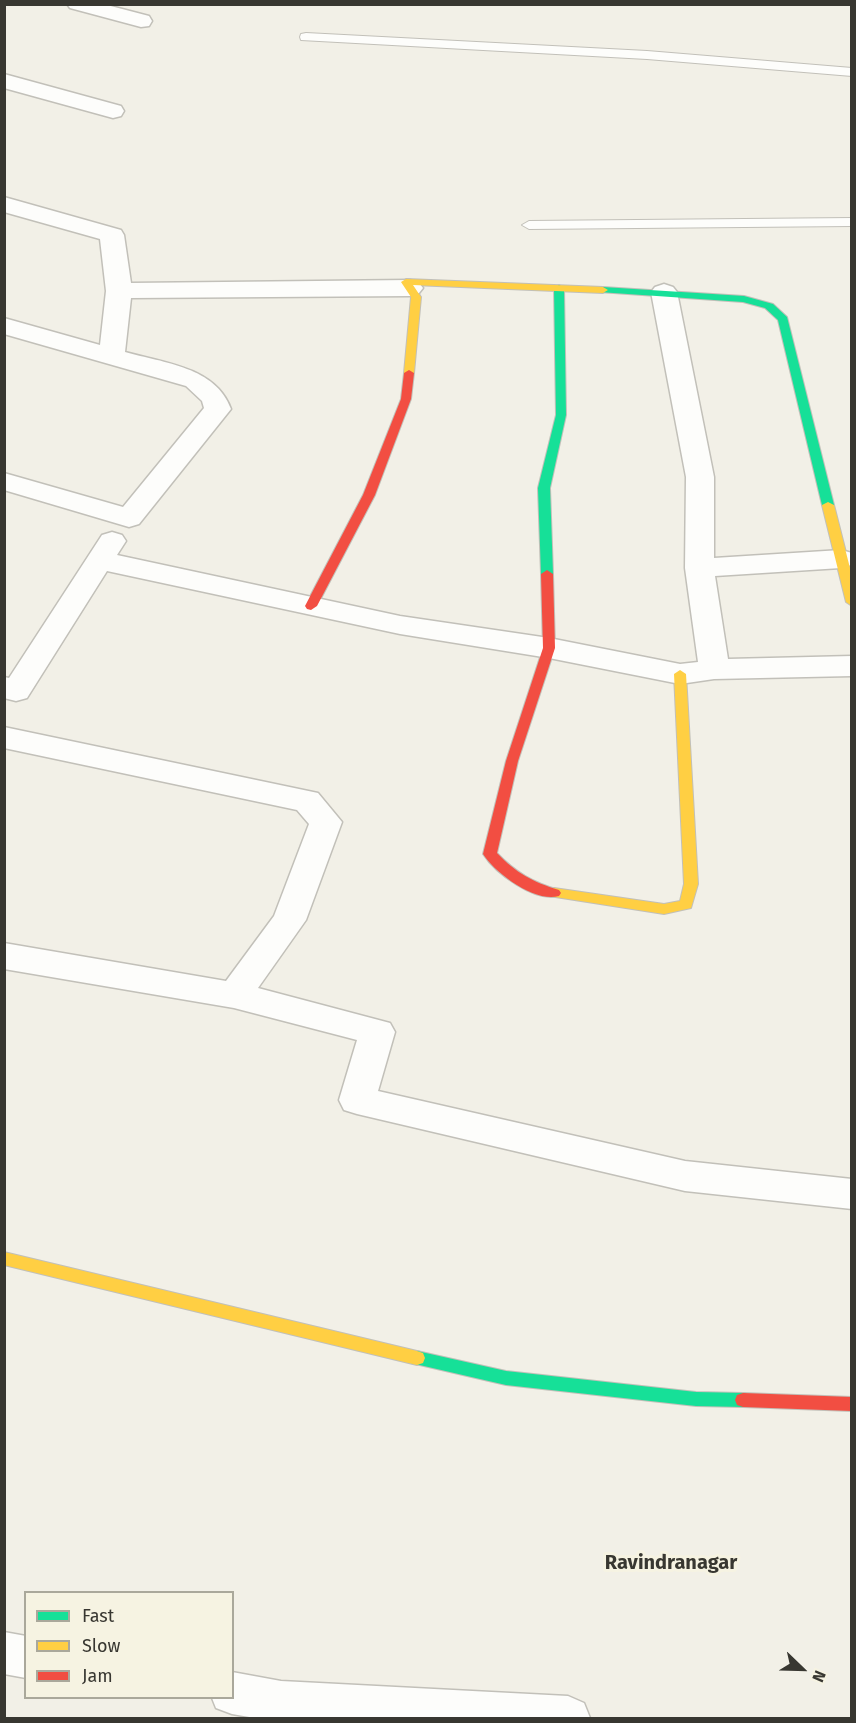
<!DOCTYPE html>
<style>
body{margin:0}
#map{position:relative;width:856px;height:1723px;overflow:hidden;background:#f2f0e7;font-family:"Fira Sans",sans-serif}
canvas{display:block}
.frame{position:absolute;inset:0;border:6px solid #383731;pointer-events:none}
.legend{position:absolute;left:24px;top:1591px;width:210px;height:108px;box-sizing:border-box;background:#f6f3e2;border:2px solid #aaa89b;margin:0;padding:8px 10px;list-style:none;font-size:18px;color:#383731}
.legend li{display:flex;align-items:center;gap:12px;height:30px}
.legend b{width:30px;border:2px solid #aaa89b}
.north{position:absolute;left:772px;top:1639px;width:60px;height:60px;-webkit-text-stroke:4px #f6f3e2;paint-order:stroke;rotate:113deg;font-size:16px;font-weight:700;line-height:24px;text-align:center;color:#383731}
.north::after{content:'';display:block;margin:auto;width:21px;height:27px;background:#383731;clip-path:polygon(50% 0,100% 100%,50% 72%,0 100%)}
</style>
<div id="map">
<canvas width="856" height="1723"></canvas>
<div class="frame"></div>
<ul class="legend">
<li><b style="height:8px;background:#16e098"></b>Fast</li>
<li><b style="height:8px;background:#ffcf43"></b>Slow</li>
<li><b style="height:8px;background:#f24e42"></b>Jam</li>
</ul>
<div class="north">N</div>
</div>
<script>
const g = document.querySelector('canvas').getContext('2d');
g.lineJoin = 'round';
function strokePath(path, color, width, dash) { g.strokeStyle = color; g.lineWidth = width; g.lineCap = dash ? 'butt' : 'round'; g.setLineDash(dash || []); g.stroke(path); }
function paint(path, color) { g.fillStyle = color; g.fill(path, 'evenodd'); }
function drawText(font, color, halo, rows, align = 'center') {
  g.font = font + ' "Fira Sans",sans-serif'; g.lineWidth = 6; g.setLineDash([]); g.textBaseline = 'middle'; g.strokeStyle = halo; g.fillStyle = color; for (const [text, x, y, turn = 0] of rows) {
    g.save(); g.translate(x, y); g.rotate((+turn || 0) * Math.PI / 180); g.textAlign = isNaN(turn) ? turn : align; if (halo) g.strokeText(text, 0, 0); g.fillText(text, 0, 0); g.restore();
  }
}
const lane = new Path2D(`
 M306 33 647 51 852 68V76L647 59 301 40 300 37 301 34Z
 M852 218V226L529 229 522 225 529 221Z`);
const street = new Path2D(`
 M67 4H103L149 16 152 21 149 26 141 27 70 8Z
 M4 74 121 106 124 111 121 116 113 118 4 88Z
 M4 197 121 230 124 235 131 283 410 280 419 283 423 288 419 293 410 296 131 298 125 352C164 363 216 367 231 409L139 524 129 527 4 490V473L123 507 204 408 202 401 186 386 4 334V318L100 345 106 291 100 239 4 212Z
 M664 284 673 287 677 292 714 477V558L841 550 852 553 851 565 841 568 715 576 728 659 852 656V676L714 679 680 684 549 658 400 634 107 571 27 698 16 701 4 698V677L9 678 102 535 112 532 122 535 126 541 117 555 400 616 549 638 680 664 698 662 685 568 686 477 651 292 655 287Z
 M4 727 318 793 342 822 306 920 258 988 390 1023 395 1032 378 1091 685 1161 852 1179V1209L685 1191 357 1114 344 1110 339 1100 357 1040 234 1008 4 969V943L226 981 274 916 309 824 297 810 4 748Z
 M4 1632 26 1636V1678L4 1674Z
 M232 1672 281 1681 568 1696 584 1703 590 1718H255L232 1714 216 1708 212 1698H232Z`);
const fast = new Path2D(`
 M559 285 564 288 566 415 550 488 553 574 547 578 541 574 538 488 556 415 554 288Z
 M603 287 744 296 773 304 787 317 834 505 832 507 828 508 822 505 778 320 765 308 743 302 599 292V288Z
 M417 1351 506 1371 696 1392 743 1393 749 1395 751 1400 749 1405 743 1407 696 1406 506 1385 411 1363 409 1358 411 1353Z`);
const slow = new Path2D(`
 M406 279 603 287 608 290 603 293 413 285 421 297 414 373 409 376 404 373 411 297 401 282Z
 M828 502 834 505 852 576V606L846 602 822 505Z
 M680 670 686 674 698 884 691 908 664 914 549 896 547 893 549 890 554 888 664 904 680 901 684 884 674 674Z
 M4 1252 417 1351 423 1353 425 1358 423 1363 417 1365 4 1265Z`);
const jam = new Path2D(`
 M409 370 414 373 411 399 375 495 317 606 311 610 307 609 305 606 363 495 401 399 404 373Z
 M547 570 553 574 555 648 518 761 497 853C516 873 533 882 559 890L561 893 559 896C535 903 495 873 483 854L506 761 543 648 541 574Z
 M743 1393 852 1397V1411L743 1407 737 1405 735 1400 737 1395Z`);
const nearNeighbourhoodnames = [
 ["Ravindranagar",671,1563]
];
strokePath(lane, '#c2c0b9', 2);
strokePath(street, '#c2c0b9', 3);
strokePath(fast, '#c2c0b9', 2);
strokePath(slow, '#c2c0b9', 2);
strokePath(jam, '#c2c0b9', 2);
paint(lane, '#fdfdfb');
paint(street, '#fdfdfb');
paint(fast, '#16e098');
paint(slow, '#ffcf43');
paint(jam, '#f24e42');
drawText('bold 20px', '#383731', '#f6f3e2', nearNeighbourhoodnames);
</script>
